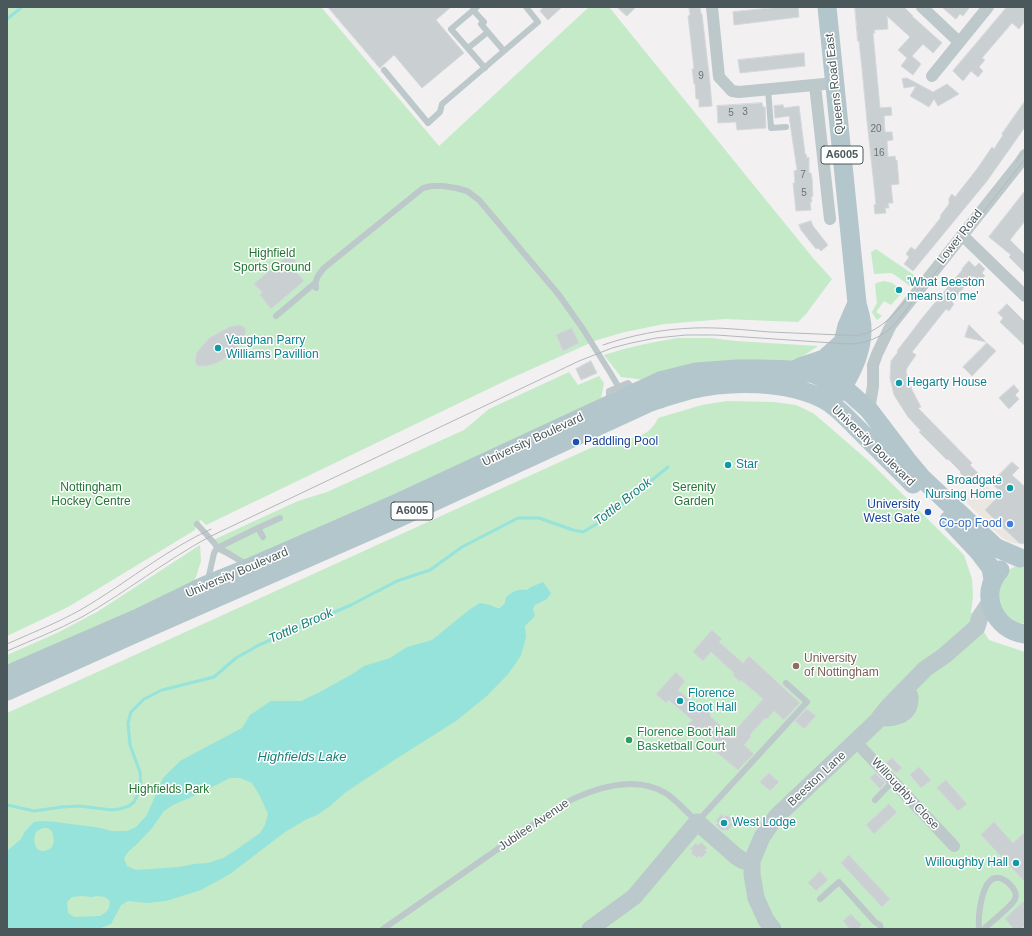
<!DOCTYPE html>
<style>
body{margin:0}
#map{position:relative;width:1032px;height:936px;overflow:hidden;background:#f2f0f1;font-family:Helvetica,sans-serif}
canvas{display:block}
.frame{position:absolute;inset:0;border:8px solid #4a585b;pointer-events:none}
</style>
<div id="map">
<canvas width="1032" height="936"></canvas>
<div class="frame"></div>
</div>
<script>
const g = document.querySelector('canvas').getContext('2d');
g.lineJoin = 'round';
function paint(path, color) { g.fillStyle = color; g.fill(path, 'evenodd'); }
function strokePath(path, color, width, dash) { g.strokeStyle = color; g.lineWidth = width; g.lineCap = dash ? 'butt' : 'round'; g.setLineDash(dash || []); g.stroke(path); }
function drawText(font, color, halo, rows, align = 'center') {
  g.font = font + ' Helvetica,sans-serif'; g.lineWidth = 3; g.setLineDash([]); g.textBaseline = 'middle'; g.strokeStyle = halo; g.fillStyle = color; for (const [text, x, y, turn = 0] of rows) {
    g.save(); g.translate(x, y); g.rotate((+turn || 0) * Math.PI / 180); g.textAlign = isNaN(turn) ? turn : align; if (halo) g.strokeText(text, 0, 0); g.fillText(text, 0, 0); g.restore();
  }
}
const commercial = new Path2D(`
 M983 482 1025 525V544L1012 543 1001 537 965 501Z`);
const green = new Path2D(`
 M7 7H321L439 146 589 7H609L813 258 832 279 806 314 798 322 725 319 664 324 625 332 597 340 507 380 206 525 201 520 197 524 195 530 68 607 7 636Z
 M876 249 917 277 910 286 895 275 891 273 874 274 871 252Z
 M884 281 892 283 898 287 896 290 901 294 891 305 884 301 876 312 882 316 877 320 873 314 872 312 877 303 875 285 876 283Z
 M678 338H711L735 341 818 346 800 358 776 364 646 380 621 377 604 355C628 347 653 342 678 338Z
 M569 372 578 385 599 376 604 383 600 404 243 565 216 551 211 541 298 501 327 492 464 430 489 409Z
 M727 401 774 402 796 405 813 413 826 424 872 464 964 555 972 579 973 597 971 612 989 640 1025 652V929H7V713L615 437C632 442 651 435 658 418L702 405Z
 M200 545 201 561 194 583 7 667V655L57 633 97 612Z
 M1025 565V624L1016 622 1003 612 997 595V589L1009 570 1014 567Z`);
const water = new Path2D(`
 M543 582 551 593 547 599 535 605 533 609 535 616 525 626 526 636 525 641 521 655 516 663 508 674 488 695 456 721 399 757 346 792 330 806 317 815 307 819 285 832 230 874 201 890 166 901 147 903 128 901 121 905 111 924 98 929H7V851L21 839 24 833 30 826 34 822 42 821 56 822 101 828 111 831H127L136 827 147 815 163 778 180 761 242 728 250 715 271 701H301L320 692 354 673 364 666 390 658 407 647 432 640 469 610 480 603 490 605 497 608H500L505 603 506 597C514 591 517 589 527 590L531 587ZM230 778H240L252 783 260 796 268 814 265 825 260 833 233 852 223 858 208 863 194 864 179 867 165 868 136 870 127 866 124 858 129 851 138 843 152 828 164 811 173 805 196 795ZM43 828H48L52 831 54 841 52 847C50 848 49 850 47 850 35 855 31 839 37 831 39 830 41 829 43 828ZM81 896 92 897 97 896 105 897 110 901 109 908 106 912 100 916 74 917 68 913 67 902 72 897Z`);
const stream = new Path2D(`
 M7 19 22 7
 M7 805 12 806 34 811 62 807 79 806 112 810 119 809 129 806 134 802 141 788 140 772 130 745 128 723 131 712 144 699 162 690 214 677 236 658 259 645 351 605 397 581 430 570 462 547 518 518H539L573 530 583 532 600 522 668 467`);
const building = new Path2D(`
 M328 7H451L436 20 464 53 422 88 394 55 380 68Z
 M544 7H562L548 20 540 11Z
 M617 7H636L627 16Z
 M689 7H700L701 14H702L710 83 712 106 699 107V99H696L695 84H694L692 69H694L688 16 690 15Z
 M781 7H798L799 17 734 25 733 12Z
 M855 7H904L913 16H912L942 43 933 53 923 44 912 56 921 64 913 75 901 66 907 58 898 50 910 37 887 16 888 29 874 30 875 33H873L880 108 891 107 892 115 884 116 885 132H892L893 140 887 141 888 157 895 156 896 161 897 160 899 184 891 185 893 203H888L889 208H885L886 213 875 214 874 205 876 204 867 121 862 69 859 41H858Z
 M942 7H970L963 16 960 14 956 19Z
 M1007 7H1025V21L1019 29 1012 23 982 58 985 60 979 67 983 71 978 77 971 71 963 81 953 71Z
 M804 53 805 66 740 73 738 60Z
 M907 78 933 92 947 84 959 94 938 106 934 99 929 107 910 96 916 86 904 88 902 79Z
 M1025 101V127L987 181 913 271 904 264 909 257 906 254 911 247 915 250 934 226 941 217 940 216 949 204V198L952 194 955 197 977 169 992 147 994 149 1003 135 1002 134Z
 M762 103 763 107H765L766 128 737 130 736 122 718 123 717 106Z
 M783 105 784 108 799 106 805 154H806L807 158 809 157V173H811L812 178 813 196 811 197 812 202H810L811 210 796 211 793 183H795L794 171 797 170 789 116 775 118 774 106Z
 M1025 191V221L1010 240 1025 255V273L1009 257 1011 255 989 237Z
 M811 221 813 226 828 245 821 251 818 248 816 249 801 230 799 225Z
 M290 254 302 269 297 273 304 281 271 309 260 295 262 292 254 284Z
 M969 261 975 267 979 263 985 269 982 273 985 276 979 282 973 276 952 302 954 304 949 311 946 309 931 328 912 352 916 355 907 368 906 372 912 390 921 407 918 408 972 463 970 465 978 473 969 483 960 473 961 472 948 459 947 460 919 432 921 431 908 417 894 395 890 378 891 361 898 352 897 351 923 317 963 269H962Z
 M1007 304 1025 322V346L1000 322 1003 318 998 313Z
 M240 325 244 327 246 330 245 337 240 345 225 358 217 363 207 366H198L196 364 195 360 197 352 209 338 229 327Z
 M969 325 986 342 965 337Z
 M572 328 579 343 563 351 556 335Z
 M987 343 996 351 972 376 963 367Z
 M591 361 597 373 581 380 576 369Z
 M1014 385 1019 391 1015 395 1019 399 1009 409 999 398Z
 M1012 462 1019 468 1012 475 1025 487V544L1019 543 985 510 1002 493 991 483Z
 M712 630 722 639 719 642 743 663 749 656 800 703 784 720 774 711 767 719 765 718 750 735 751 737 744 745 754 754 738 770 716 752 722 746 700 727 695 733 687 726 692 720 669 700 666 703 656 694 676 672 685 681 678 690 701 710 703 708 711 715 710 716 731 735 763 699 741 680 740 682 733 675 734 673 711 652 703 661 693 652Z
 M807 709 816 716 804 729 795 721Z
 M892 758 902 768 896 773 886 763Z
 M919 767 931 780 921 788 910 775Z
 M769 773 779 782 770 791 760 782Z
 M875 773 885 783 880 789 870 778Z
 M946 780 967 804 958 811 937 788Z
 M889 804 897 812 874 834 866 825Z
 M722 814 724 817 727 815 733 820 730 822 733 825 727 831 725 829 723 831 716 825 718 823 716 821Z
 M994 822 1013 843 1025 832V882L981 835Z
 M701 842 707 848 705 850 707 852 701 858 699 856 697 858 691 853 693 851 690 849 696 843 698 845Z
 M849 855 890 899 882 907 841 863Z
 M820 871 828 880 816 891 808 883Z
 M1025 900V925L1021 929H1014L1005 919Z
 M851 914 862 925 858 929H850L843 921Z`);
const lane = new Path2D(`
 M477 7 451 29 485 68
 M473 10 484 22 481 24 504 51
 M468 48 488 32
 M384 70 428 123 440 112 442 104 538 22 526 7
 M768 89 771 128 786 127
 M316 288C314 280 319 274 324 268L423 188 432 186H443L456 188 467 191 479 200 559 295 583 329 611 374 618 386
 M276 316 315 283
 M609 401V391L628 383 635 391
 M197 524 215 544 217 548C228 551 236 560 247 564
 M258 528 280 518
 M208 580 214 553 217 548 258 528 263 537
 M875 800 893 781
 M820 899 839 882 875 922 880 925 881 929
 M383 929 561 805C591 789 635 773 667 794 677 801 688 813 697 822L807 702 786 683
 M979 929C978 917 981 882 995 878 1004 876 1019 890 1015 899 1012 906 990 923 984 929`);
const street = new Path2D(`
 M712 7 719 77 732 91 739 92 835 83
 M922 7 959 42
 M932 76 988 7
 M815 85 830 219
 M962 235 1025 296
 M869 410 873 386V365L877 354 891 325 1019 164 1025 155
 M856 742 954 846`);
const secondary = new Path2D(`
 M886 718C901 717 911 713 910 696
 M590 929 634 897 697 822 737 857 744 861H752
 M773 929 766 920 756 898 752 874V861L762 837 776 817 877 721 887 708 925 669 944 656 977 627 980 617 990 602`);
const primary = new Path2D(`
 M827 7 857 303C858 308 860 314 861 319 866 344 852 376 836 395
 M794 370 803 366 824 359 843 342
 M826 391V389L840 355 847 326 857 303
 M949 520 979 552 991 568 993 580
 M1000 570C978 594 994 630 1025 634
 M7 675 136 619 206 585 253 566 393 505 660 381 696 372 737 369H760L794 370 814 374 842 386 869 410 907 460 923 479 993 545 997 548 1020 558
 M7 691 136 633 396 519 648 403C661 398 675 394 689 390 730 380 787 380 825 400 836 406 846 417 855 426 874 445 894 465 913 484`);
const tram = new Path2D(`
 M1016 162 1025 150
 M603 345C632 335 663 329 694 328 719 327 745 330 770 332 794 333 817 334 841 335 847 335 853 336 860 335 882 330 896 312 910 296
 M7 644C36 631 65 620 92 603 131 579 168 549 211 529
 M7 651C32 640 58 630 82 617 126 592 165 561 209 537L579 361 612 348 631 343 656 338 686 335H716L848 344C866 344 883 337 896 323L1025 159`);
const markers = [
 [899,290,4,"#0f9aa8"],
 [218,348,4,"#0f9aa8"],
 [899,383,4,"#0f9aa8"],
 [576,442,4,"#1a4fb4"],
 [728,465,4,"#0f9aa8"],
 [1010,488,4,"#0f9aa8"],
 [928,512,4,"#1a4fb4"],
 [1010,524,4,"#3f7fe0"],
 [796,666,4,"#8d6e63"],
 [680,701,4,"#0f9aa8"],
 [629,740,4,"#2e9e5b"],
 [724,823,4,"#0f9aa8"],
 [1016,863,4,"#0f9aa8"]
];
const numberNames = [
 ["9",701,76],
 ["3",745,112],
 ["5",731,113],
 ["20",876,129],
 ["16",879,153],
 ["7",803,175],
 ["5",804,193]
];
const shields = [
 [842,155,42],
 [412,511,42]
];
const shieldNames = [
 ["A6005",842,155],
 ["A6005",412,511]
];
const streetNames = [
 ["Queens Road East",835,84,-96],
 ["Lower Road",960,237,-52],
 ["University Boulevard",533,440,-25],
 ["University Boulevard",873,446,44],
 ["University Boulevard",237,573,-23],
 ["Beeston Lane",817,779,-43],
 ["Willoughby Close",905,794,47],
 ["Jubilee Avenue",534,825,-34]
];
const parkNames = [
 ["Highfield",272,254],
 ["Sports Ground",272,268],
 ["Nottingham",91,488],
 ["Hockey Centre",91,502],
 ["Serenity",694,488],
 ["Garden",694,502],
 ["Highfields Park",169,790]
];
const cultureNames = [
 ["'What Beeston",907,283],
 ["means to me'",907,297],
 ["Vaughan Parry",226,341],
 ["Williams Pavillion",226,355],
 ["Hegarty House",907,383],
 ["Star",736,465],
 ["Broadgate",1002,481,"right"],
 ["Nursing Home",1002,495,"right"],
 ["Florence",688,694],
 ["Boot Hall",688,708],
 ["West Lodge",732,823],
 ["Willoughby Hall",1008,863,"right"]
];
const transitNames = [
 ["Paddling Pool",584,442],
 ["University",920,505,"right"],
 ["West Gate",920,519,"right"]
];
const shopNames = [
 ["Co-op Food",1002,524]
];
const educationNames = [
 ["University",804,659],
 ["of Nottingham",804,673]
];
const leisureNames = [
 ["Florence Boot Hall",637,733],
 ["Basketball Court",637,747]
];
const waterNames = [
 ["Tottle Brook",623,502,-38],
 ["Tottle Brook",301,626,-24],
 ["Highfields Lake",302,757]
];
paint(commercial, '#ece6e0');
paint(green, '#c4eac7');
paint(water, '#96e3dc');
strokePath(stream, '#96e3dc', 3);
paint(building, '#cacfd1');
strokePath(building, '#d5d8db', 1);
strokePath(lane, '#bdc8cb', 6);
strokePath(street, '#bdc8cb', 12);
strokePath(secondary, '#bbc8cc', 17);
strokePath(primary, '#b3c6cb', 19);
strokePath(tram, '#b3b7b9', 1);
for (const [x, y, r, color] of markers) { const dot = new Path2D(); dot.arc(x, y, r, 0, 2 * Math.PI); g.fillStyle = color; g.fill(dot); strokePath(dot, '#fff', 1.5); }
drawText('10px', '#6a7678', null, numberNames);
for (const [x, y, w] of shields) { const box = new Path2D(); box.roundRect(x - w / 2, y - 9, w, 18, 3); g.fillStyle = '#fff'; g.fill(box); strokePath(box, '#4a585b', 1); }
drawText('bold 11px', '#4a585b', null, shieldNames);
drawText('12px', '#4a585b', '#fff', streetNames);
drawText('12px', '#227533', '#fff', parkNames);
drawText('12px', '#0d838f', '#fff', cultureNames, 'left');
drawText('12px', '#164399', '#fff', transitNames, 'left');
drawText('12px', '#366cbe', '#fff', shopNames, 'right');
drawText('12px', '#785e54', '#fff', educationNames, 'left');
drawText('12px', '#27864d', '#fff', leisureNames, 'left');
drawText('italic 13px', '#1a8077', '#fff', waterNames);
</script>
